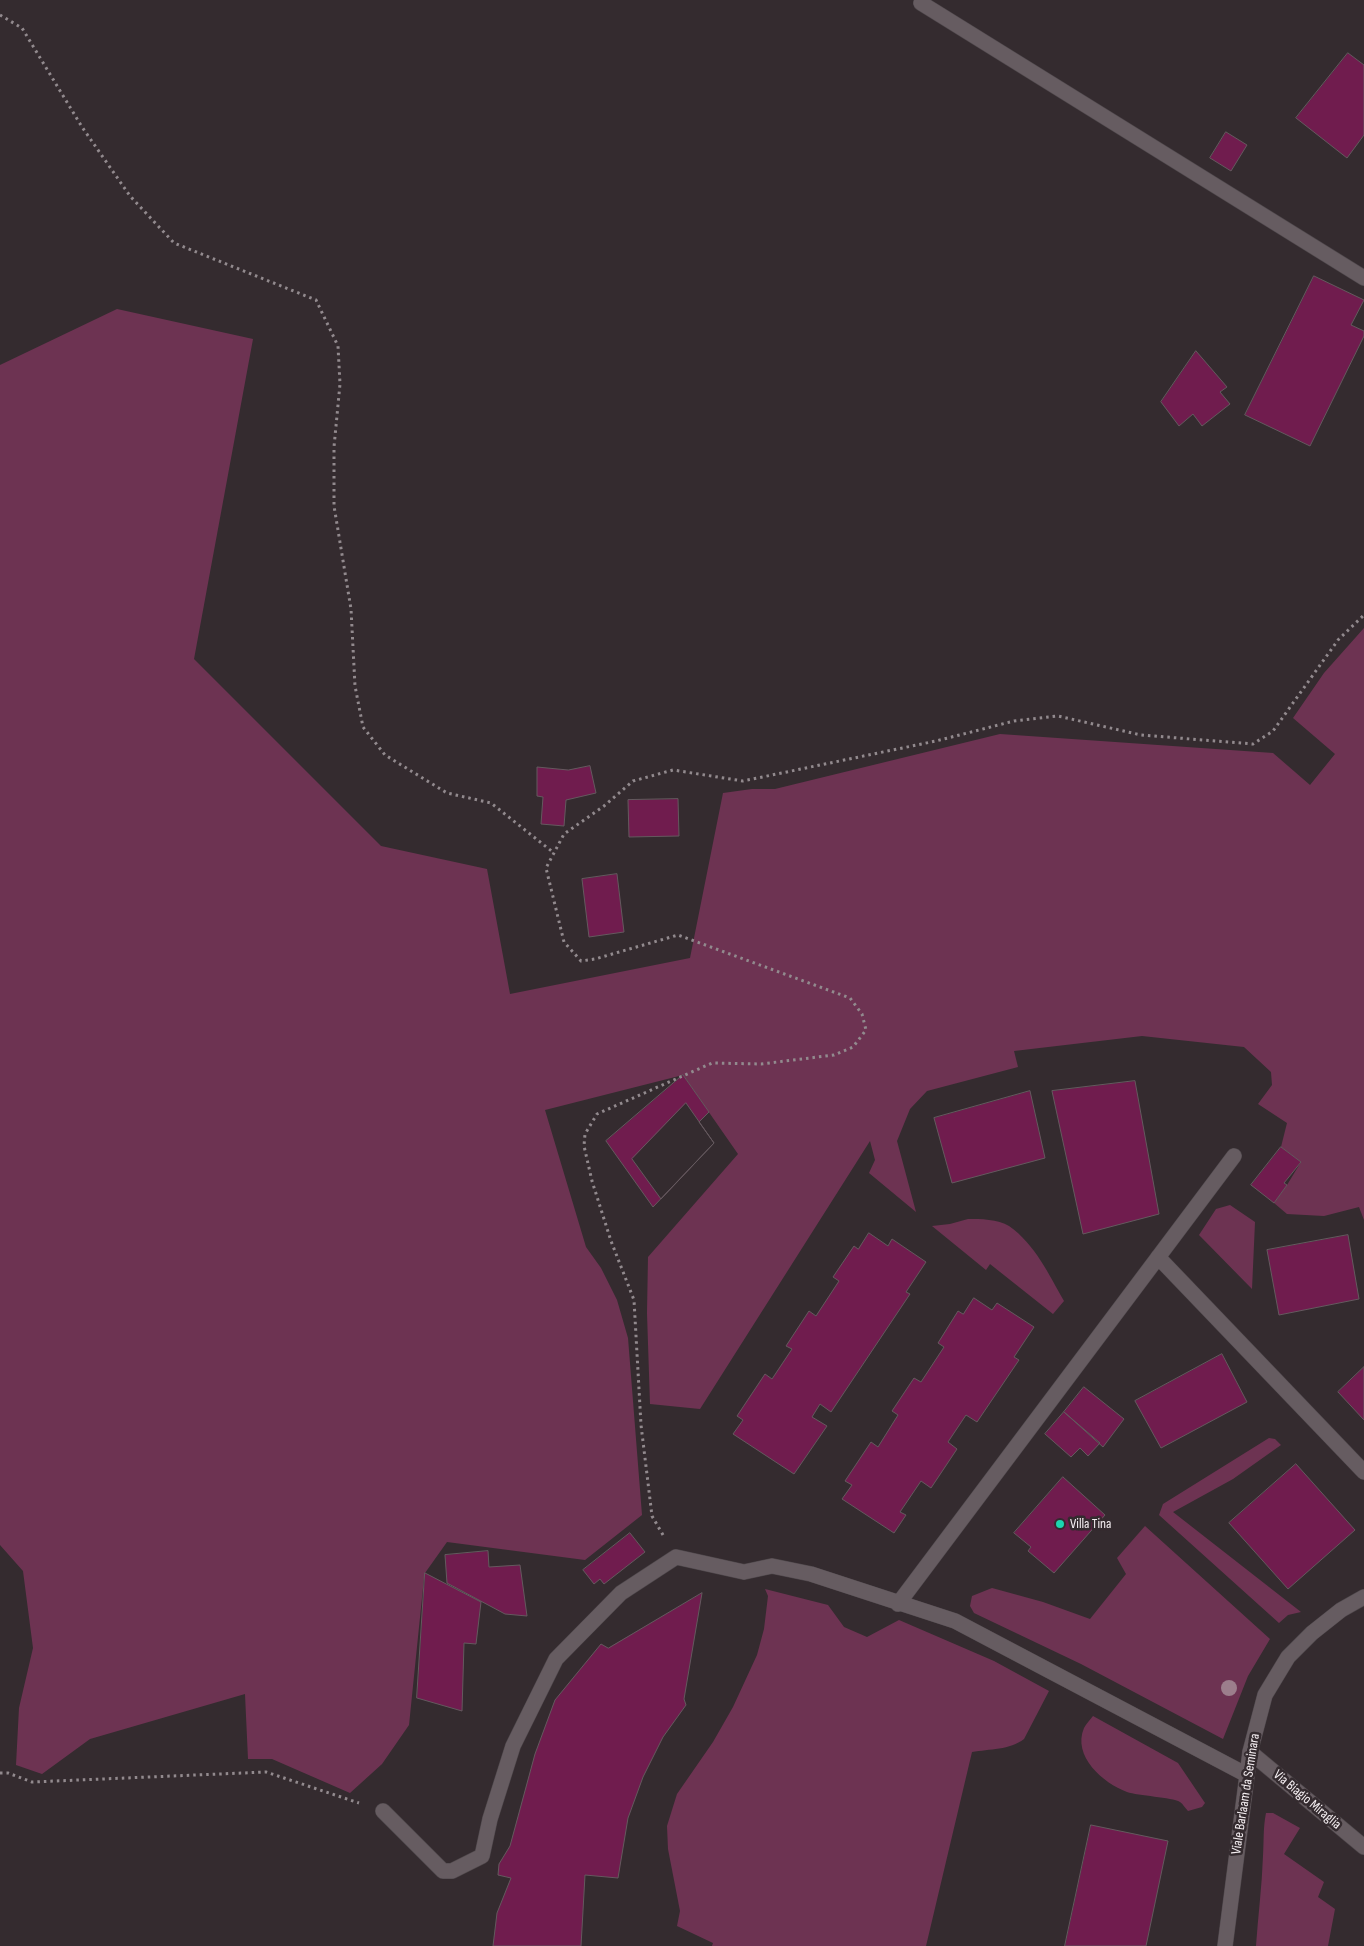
<!DOCTYPE html>
<style>
body{margin:0}
canvas{display:block;background:#342b2f}
</style>
<canvas width="1364" height="1946"></canvas>
<script>
const g = document.querySelector('canvas').getContext('2d');
g.lineJoin = 'round';
function paint(path, color) { g.fillStyle = color; g.fill(path, 'evenodd'); }
function strokePath(path, color, width, dash) { g.strokeStyle = color; g.lineWidth = width; g.lineCap = dash ? 'butt' : 'round'; g.setLineDash(dash || []); g.stroke(path); }
function drawText(font, color, halo, rows, align = 'center') {
  g.font = font + ' "Sofia Sans Condensed",sans-serif'; g.lineWidth = 5; g.setLineDash([]); g.textBaseline = 'middle'; g.strokeStyle = halo; g.fillStyle = color; for (const [text, x, y, turn = 0] of rows) {
    g.save(); g.translate(x, y); g.rotate((+turn || 0) * Math.PI / 180); g.textAlign = isNaN(turn) ? turn : align; if (halo) g.strokeText(text, 0, 0); g.fillText(text, 0, 0); g.restore();
  }
}
const green = new Path2D(`
 M117 309 253 339 194 659 381 846 487 869 510 994 690 958 723 793 752 789H775L1000 734 1273 753 1310 785 1335 754 1293 718 1324 673 1364 628V1220L1359 1207 1324 1216 1287 1214 1274 1203 1287 1185 1301 1162 1281 1147 1287 1123 1258 1104 1272 1085 1271 1072 1244 1047 1142 1036 1014 1051 1018 1067 927 1091 910 1109 897 1141 916 1212 869 1173 875 1160 870 1141 700 1409 650 1404 647 1313 648 1257 738 1154 683 1075 545 1110 586 1247 601 1268 617 1300 628 1338 642 1515 585 1560 447 1542 425 1573 424 1578 409 1725 382 1764 350 1793 272 1759H248L245 1694 90 1739 42 1774 16 1765 19 1708 33 1648 23 1571 0 1545V365Z
 M1230 1205 1255 1222 1252 1289 1199 1235 1216 1209Z
 M968 1219C980 1219 998 1219 1009 1226 1035 1244 1049 1275 1064 1301L1053 1314 990 1264 986 1270 932 1226 950 1224Z
 M1269 1438 1275 1439 1281 1445 1233 1479 1173 1512 1301 1612 1288 1615 1279 1623 1159 1515 1163 1504Z
 M1145 1526 1270 1639 1248 1676 1223 1739 1081 1664 974 1613 970 1606 972 1596 992 1588 1043 1602 1090 1619 1126 1574 1117 1558Z
 M765 1589 828 1605 844 1627 867 1637 899 1620 994 1661 1049 1691 1024 1739C1010 1750 989 1749 972 1752L926 1946H712L713 1943 677 1926 680 1911 668 1849 667 1826 677 1794 713 1742 733 1707 757 1655 764 1629 768 1596Z
 M1093 1716 1178 1763 1205 1803 1202 1807 1188 1811C1185 1808 1183 1804 1180 1802 1172 1797 1138 1796 1127 1792 1103 1783 1072 1756 1084 1728 1086 1724 1090 1720 1093 1716Z
 M1266 1813H1273L1300 1828 1284 1854 1324 1882 1318 1897 1335 1909 1328 1946H1256C1258 1916 1262 1886 1263 1856 1264 1841 1263 1828 1266 1813Z`);
const building = new Path2D(`
 M1348 53 1364 65V135L1347 158 1296 118Z
 M1226 132 1247 145 1231 171 1210 158Z
 M1314 276 1364 300 1351 325 1364 331V336L1310 446 1245 415Z
 M1196 351 1227 387 1220 392 1230 404 1202 426 1193 414 1179 426 1161 402Z
 M590 766 596 793 566 800 564 826 541 824 543 797 537 796V767L568 770Z
 M678 799 679 836 629 837 628 800Z
 M617 874 624 932 589 937 582 879Z
 M683 1075 709 1112 699 1122 714 1143 653 1207 606 1141Z
 M1135 1081 1159 1214 1083 1234 1052 1091Z
 M1030 1091 1045 1158 952 1183 934 1118Z
 M686 1103 714 1143 661 1199 632 1159Z
 M1281 1147 1301 1162 1284 1183 1287 1185 1274 1203 1251 1185Z
 M869 1233 888 1246 892 1239 926 1262 906 1292 910 1294 831 1412 820 1404 812 1417 827 1426 794 1474 733 1434 743 1420 737 1416 765 1374 772 1379 792 1349 786 1346 809 1311 816 1316 839 1281 833 1277 854 1246 858 1249Z
 M1348 1235 1359 1299 1279 1315 1267 1250Z
 M974 1298 992 1310 997 1303 1034 1327 1014 1357 1019 1360 977 1422 966 1415 948 1442 957 1449 931 1488 921 1481 900 1512 906 1515 894 1533 842 1499 852 1485 845 1481 871 1442 878 1447 898 1415 892 1411 914 1378 921 1382 944 1347 938 1343 958 1311 963 1314Z
 M1222 1354 1247 1402 1161 1448 1135 1401Z
 M1364 1367V1420L1338 1392Z
 M1084 1387 1124 1419 1103 1447 1064 1412Z
 M1064 1412 1100 1443 1088 1456 1080 1448 1071 1457 1045 1434Z
 M1296 1464 1355 1530 1288 1589 1229 1523Z
 M1063 1477 1105 1515 1054 1573 1028 1551 1031 1547 1014 1533Z
 M630 1533 645 1552 604 1584 600 1579 594 1584 583 1570Z
 M488 1551 489 1567 520 1565 527 1616 505 1614 447 1583 445 1555Z
 M425 1573 481 1602 476 1644 464 1643 462 1711 417 1698Z
 M702 1593 684 1699 686 1705 663 1737 643 1777 628 1818 618 1878 585 1875 581 1946H493L497 1913 511 1878 498 1875 499 1864 510 1846 535 1754 555 1700 601 1644 608 1648Z
 M1091 1825 1168 1841 1146 1946H1065Z`);
const path = new Path2D(`
 M0 15 22 28 82 127 130 196 174 243 316 300 338 346 340 384 334 447V506L351 609 355 686 363 727 385 755 447 793 491 803 554 853
 M663 1535 652 1516 641 1425 634 1300 611 1241 592 1181 584 1146 585 1134 597 1114 712 1063 761 1064 834 1055 853 1047 866 1030 862 1014 850 998 678 935 595 959 581 961 564 942 546 868 564 834 604 806 633 781 673 770 743 781 936 741 1014 721 1058 716 1141 735 1253 744 1273 731 1338 640 1364 615
 M0 1773H8L32 1782 266 1772 359 1803`);
const minor = new Path2D(`
 M921 3 1364 278
 M1158 1257 1364 1472
 M898 1604 1234 1156
 M1250 1752 1364 1847
 M383 1811 443 1871H452L482 1856 490 1819 513 1746 556 1659 621 1593 676 1557 744 1572 772 1566 811 1574 955 1621 1247 1775`);
const tertiary = new Path2D(`
 M1225 1946 1250 1752 1265 1695 1288 1657 1312 1633 1341 1610 1364 1597`);
const trees = [
 [1229,1688]
];
const markers = [
 [1060,1524,5,"#1bd5b1"]
];
const poiNames = [
 ["Villa Tina",1070,1524]
];
const streetNames = [
 ["Viale Barlaam da Seminara",1246,1794,-81],
 ["Via Biagio Miraglia",1307,1800,40]
];
paint(green, '#6d3352');
paint(building, '#701c4e');
strokePath(building, '#64595e', 1);
strokePath(minor, '#4f484c', 16);
strokePath(tertiary, '#4f484c', 16);
strokePath(path, '#928a8e', 3, [2.5, 4]);
strokePath(minor, '#665c61', 15);
strokePath(tertiary, '#665c61', 15);
g.fillStyle = '#9c7e8c';
for (const [x, y] of trees) { g.beginPath(); g.arc(x, y, 8, 0, 2 * Math.PI); g.fill(); }
for (const [x, y, r, color] of markers) { const dot = new Path2D(); dot.arc(x, y, r, 0, 2 * Math.PI); g.fillStyle = color; g.fill(dot); strokePath(dot, '#342b2f', 2); }
drawText('14px', '#f5eff2', '#342b2f', poiNames, 'left');
drawText('14px', '#f5eff2', '#342b2f', streetNames);
</script>
